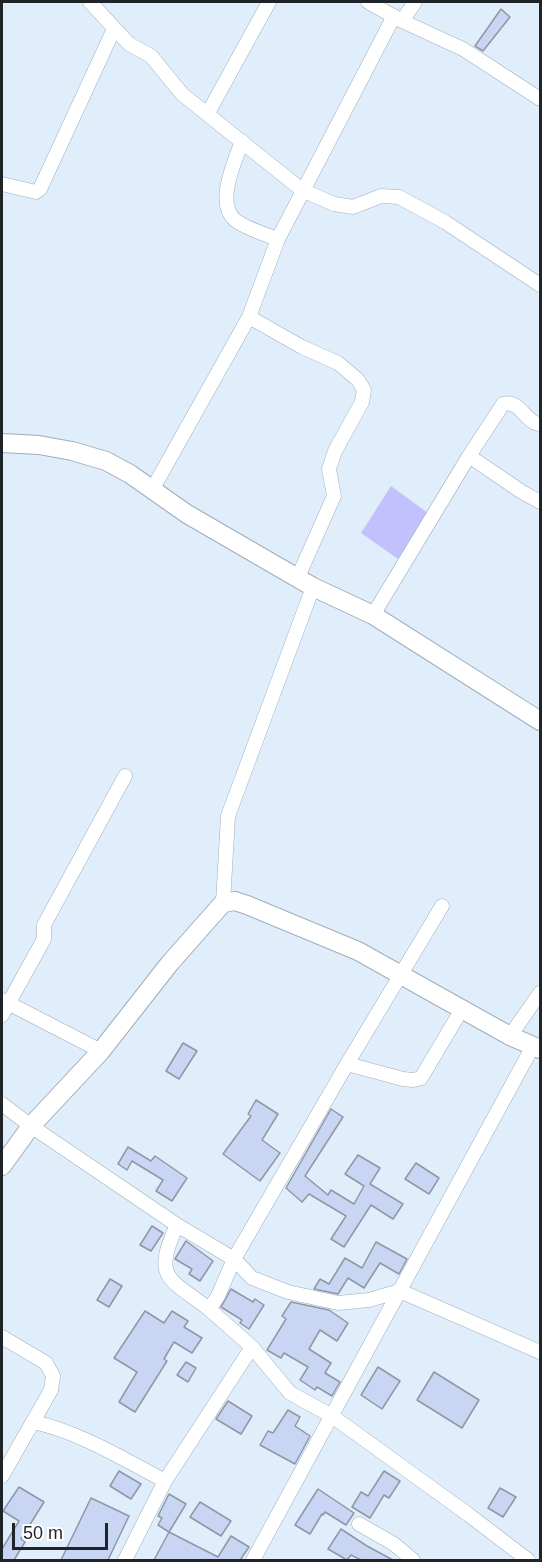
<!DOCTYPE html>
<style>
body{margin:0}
#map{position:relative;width:542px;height:1562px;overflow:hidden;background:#e0eefb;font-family:Arial,sans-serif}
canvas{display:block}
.frame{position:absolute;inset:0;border:3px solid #1e2428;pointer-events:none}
.scale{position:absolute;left:12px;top:1523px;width:96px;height:27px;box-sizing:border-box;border:3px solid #1e2428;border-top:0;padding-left:8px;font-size:18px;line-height:21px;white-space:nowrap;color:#1e2428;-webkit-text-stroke:4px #fff;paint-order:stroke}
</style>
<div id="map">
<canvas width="542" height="1562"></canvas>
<div class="frame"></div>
<div class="scale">50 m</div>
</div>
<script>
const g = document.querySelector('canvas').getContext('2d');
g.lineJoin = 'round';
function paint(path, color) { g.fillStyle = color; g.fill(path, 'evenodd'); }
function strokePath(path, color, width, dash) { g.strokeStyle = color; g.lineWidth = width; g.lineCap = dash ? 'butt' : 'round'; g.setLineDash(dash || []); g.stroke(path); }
const green = new Path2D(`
 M391 486 428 513 398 559 361 533Z`);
const building = new Path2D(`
 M501 9 510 17 483 51 475 46Z
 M183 1043 197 1051 179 1079 166 1071Z
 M256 1100 278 1114 262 1140 280 1153 260 1181 223 1154 251 1116 248 1114Z
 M331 1109 343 1117 305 1176 328 1195 331 1190 354 1204 364 1186 345 1174 358 1155 380 1168 370 1184 403 1204 393 1219 371 1205 344 1247 331 1239 346 1216 309 1194 302 1202 286 1188Z
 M128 1147 151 1161 155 1156 187 1178 172 1201 156 1191 163 1180 132 1161 127 1170 118 1164Z
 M416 1163 439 1178 429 1194 405 1179Z
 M152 1226 163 1233 151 1251 140 1245Z
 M186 1241 213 1261 200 1281 189 1274 192 1269 175 1259Z
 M376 1242 407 1259 399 1274 380 1263 364 1288 348 1278 338 1294 314 1289 320 1279 329 1284 345 1258 362 1268Z
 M110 1279 122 1286 109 1307 97 1300Z
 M231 1289 253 1302 255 1299 264 1305 249 1329 240 1323 242 1320 221 1307Z
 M291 1302 329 1310 348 1323 337 1341 320 1330 309 1349 331 1363 325 1373 340 1382 332 1396 317 1387 315 1390 300 1380 308 1367 284 1353 281 1358 267 1350 286 1319 282 1316Z
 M145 1311 164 1323 172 1311 188 1321 184 1327 202 1338 192 1353 174 1342 164 1359 167 1361 135 1412 119 1402 137 1372 114 1358Z
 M186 1362 196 1368 188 1382 177 1375Z
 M378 1367 400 1381 382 1409 361 1395Z
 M434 1372 479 1400 462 1428 417 1400Z
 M228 1401 252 1416 241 1434 216 1419Z
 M288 1410 300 1417 295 1426 310 1436 295 1464 260 1445 268 1431 273 1433Z
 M119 1471 141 1484 131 1499 110 1486Z
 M384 1471 400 1481 389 1498 384 1495 370 1518 352 1507 361 1492 368 1496Z
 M19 1487 44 1502 21 1539 25 1542 14 1560H2V1549L19 1521 3 1511Z
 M500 1488 516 1497 503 1517 488 1508Z
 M318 1489 354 1513 346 1525 325 1512 323 1515 322 1514 310 1534 295 1525Z
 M169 1494 186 1504 169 1532 158 1525 162 1518 158 1516Z
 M91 1498 129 1516 108 1560H61Z
 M200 1502 231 1521 221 1536 190 1517Z
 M341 1529 367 1546 393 1560H361L351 1555 347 1560 328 1549Z
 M169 1532 218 1557 231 1536 249 1547 240 1560H154Z`);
const street = new Path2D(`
 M90 2 129 44 151 56 182 94 302 190 334 204 353 207 381 196 399 197 445 222 540 285
 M368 2 402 21 463 49 540 99
 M402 21 415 2
 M208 113 269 2
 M242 141C235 161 215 203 235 220 247 229 264 234 278 239
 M2 184 36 192 40 189 114 29
 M249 317 302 347 338 363 358 380 364 390 362 402 335 451 329 469 334 496 298 577
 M469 456 522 492 540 502
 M152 490 249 317 278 239 394 16
 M373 615 469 456 503 404C520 399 526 424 540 424
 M223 903 228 816 313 587
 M442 906 347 1064 234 1259 218 1296 209 1309 252 1347 290 1393 332 1416 469 1515 528 1560
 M2 1000 101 1051
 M2 1015 44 939V925L125 776
 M510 1036 540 993
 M347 1064 403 1079 413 1080 421 1078 462 1009
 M2 1104 31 1126 177 1225 234 1259 252 1278 288 1292 338 1303 369 1300 400 1291 540 1352
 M177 1225C152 1279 169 1278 209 1309
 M2 1337 46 1363 53 1376 51 1390 2 1476
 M33 1422C80 1432 123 1459 165 1481
 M359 1524 394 1544 413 1560
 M125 1560 165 1481 252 1347
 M253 1560 533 1046`);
const secondary = new Path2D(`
 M2 443 39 445 72 451 106 461 130 474 187 514 313 587 373 615 540 721
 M2 1166 31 1126 101 1051 170 963 223 903 235 901 247 905 358 951 510 1036 540 1049`);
paint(green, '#c3c1fd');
paint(building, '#c8d6f3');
strokePath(building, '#9096a5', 1.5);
strokePath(street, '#a0adb9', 15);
strokePath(secondary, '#a0adb9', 20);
strokePath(street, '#fff', 14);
strokePath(secondary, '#fff', 18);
</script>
